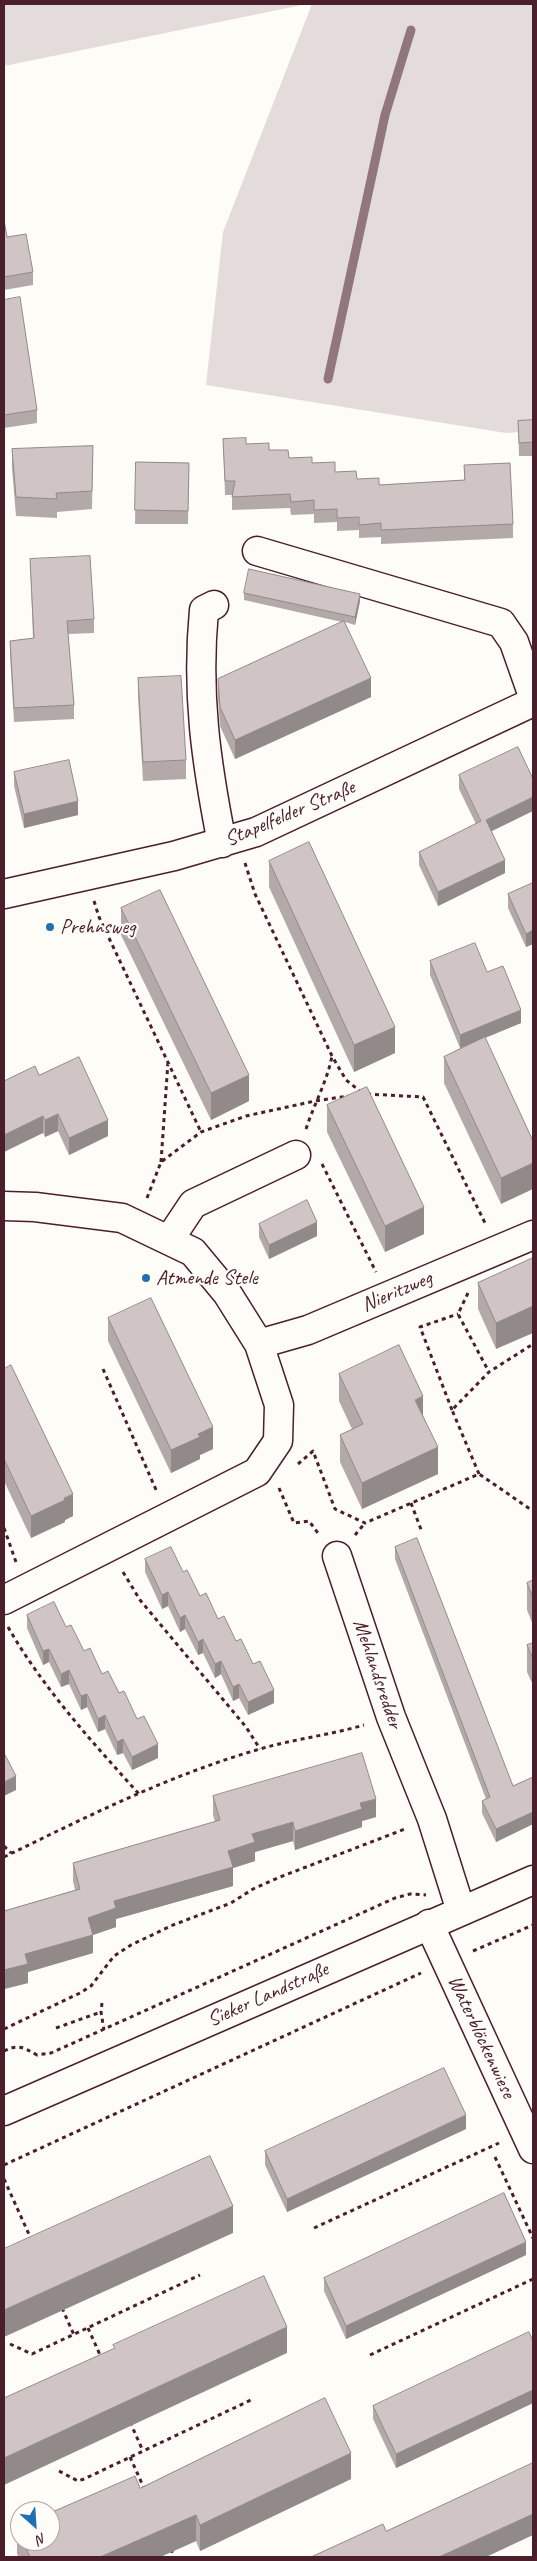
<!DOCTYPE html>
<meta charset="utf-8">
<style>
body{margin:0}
#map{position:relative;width:537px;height:2561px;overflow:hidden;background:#fdfcf7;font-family:Caveat,sans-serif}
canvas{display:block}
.frame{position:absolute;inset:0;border:5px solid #4a1f2b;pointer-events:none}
.north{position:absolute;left:10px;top:2501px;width:50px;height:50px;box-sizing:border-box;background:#fdfcf7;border:1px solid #b5a4a5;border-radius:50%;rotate:154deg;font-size:14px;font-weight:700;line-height:20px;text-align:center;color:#4a1f2b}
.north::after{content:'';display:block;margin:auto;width:18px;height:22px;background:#1f6fb2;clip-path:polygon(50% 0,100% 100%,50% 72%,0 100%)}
</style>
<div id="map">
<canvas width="537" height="2561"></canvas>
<div class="frame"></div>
<div class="north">N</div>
</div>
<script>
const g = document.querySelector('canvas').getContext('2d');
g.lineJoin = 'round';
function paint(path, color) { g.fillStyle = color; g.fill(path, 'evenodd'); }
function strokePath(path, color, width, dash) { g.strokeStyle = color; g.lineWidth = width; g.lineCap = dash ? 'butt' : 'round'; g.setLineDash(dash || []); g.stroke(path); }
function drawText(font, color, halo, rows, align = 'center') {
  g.font = font + ' Caveat,sans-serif'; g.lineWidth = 4.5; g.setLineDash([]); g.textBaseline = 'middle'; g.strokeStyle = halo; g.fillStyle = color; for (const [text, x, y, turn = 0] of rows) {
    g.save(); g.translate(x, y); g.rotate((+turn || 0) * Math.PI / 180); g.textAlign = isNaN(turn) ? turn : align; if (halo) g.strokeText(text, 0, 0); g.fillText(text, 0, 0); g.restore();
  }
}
const green = new Path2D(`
 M4 4H307L4 66Z
 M312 4H533V431L506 433 206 385 223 232Z`);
const stream = new Path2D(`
 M328 379 385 115 411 30`);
const path = new Path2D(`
 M245 863 255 894 332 1056 346 1080 361 1092
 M94 901 99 917 201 1132
 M367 1094 423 1097 486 1225
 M306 1129C314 1104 327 1082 332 1056
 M161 1162 168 1062
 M322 1164 376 1272
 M147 1198 161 1162 201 1132 246 1116 315 1101 348 1096
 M468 1293 458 1314 489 1372
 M103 1369 157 1492
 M452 1410 420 1327 458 1314
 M298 1464 313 1451 335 1509 365 1523 479 1474 533 1511
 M479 1474 452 1410 489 1372 533 1344
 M279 1488 294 1523 309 1521 320 1536
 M411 1503 422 1532
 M4 1528 16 1562
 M355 1535 365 1523
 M123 1572 140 1600 246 1727 260 1749
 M8 1627C43 1688 92 1742 139 1794
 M4 1846 11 1853
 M4 1857C86 1817 172 1774 260 1749 294 1739 330 1735 364 1725
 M473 1951 533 1925
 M102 2003 101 2012 104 2030
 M56 2028 101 2012
 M4 2029 80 1993 91 1986 114 1956 131 1945 173 1925 231 1903 253 1889 280 1877 405 1829
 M4 2051C18 2044 23 2047 37 2055L51 2053 395 1898 410 1894 426 1895
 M495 2157 533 2238
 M4 2165 421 1973
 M4 2179 32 2241
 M314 2228 499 2143
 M62 2308 74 2335
 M88 2328 101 2357
 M10 2344 32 2354 200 2275
 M370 2355 533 2279
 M130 2422 143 2451
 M130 2457 144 2488
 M59 2471 78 2481 84 2479 253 2399
 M171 2549 174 2557`);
const minor = new Path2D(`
 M257 551 501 623 514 642 533 696
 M214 605 204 610C196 693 206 762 222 843
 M4 894 174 856 256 832 533 702
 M4 1206 35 1207 122 1218 193 1252 227 1293 259 1344 279 1405 278 1441 257 1472 4 1600
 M169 1240 193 1204 296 1155
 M259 1344 308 1330 533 1235
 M337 1556 391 1717 432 1819 461 1911
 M429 1924 533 2149`);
const major = new Path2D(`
 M4 2111 533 1880`);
const wall = new Path2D(`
 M4 220 7 237 33 272V285L4 290Z
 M4 300 37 410V423L4 428Z
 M533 420V456H519L518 421Z
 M223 439 246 444 269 450 289 458 312 463 335 472 379 485 464 480V465L513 524V538L381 544V537L359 538V530L337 531V522L314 523V514L291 515 290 508 232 510V495H225Z
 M93 446 92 509 57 512V518L16 516 12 468V449Z
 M136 462 189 463 188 524H135Z
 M30 559 94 619V633L68 634 74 705V719L14 722 10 654V641L33 638Z
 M244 593 360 601 355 625 345 622 371 697 235 759 220 726 218 698V679L342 622 244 600Z
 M138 678 186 760V779L143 781 138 697Z
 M14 772 78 815 24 828 14 786Z
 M459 775 505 873 438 906 419 865V852L476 824 459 789Z
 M269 861 395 1053 354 1072 269 887Z
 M533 883V944L526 947 508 908V894Z
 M121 908 249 1101 211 1120 121 935Z
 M430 961 487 972 521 1023 485 1038 533 1141 501 1204 444 1083V1057L470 1044 460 1048 430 975Z
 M39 1075 108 1136 69 1155 58 1131 45 1137 43 1133Z
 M327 1105 424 1234 385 1252 327 1132Z
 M259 1224 317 1236 269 1259 259 1237Z
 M533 1258 496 1349 478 1309V1283Z
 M108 1318 213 1449 200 1455V1459L171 1473 108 1341Z
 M4 1369 73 1516 65 1520V1522L31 1538 4 1481Z
 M339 1374 423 1416 438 1474 362 1509 340 1462V1435L352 1429 339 1401Z
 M395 1547 513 1786 533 1777V1824L496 1842 482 1813V1801L486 1799 395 1559Z
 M145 1559 183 1572 200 1596 236 1641 253 1664 274 1703 248 1715 239 1698 233 1701 221 1674 215 1678 203 1653 198 1655 185 1629 180 1632 168 1606 162 1609 145 1572Z
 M533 1580V1625L527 1610V1583Z
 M27 1615 66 1627 84 1651 119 1693 137 1719 158 1758 132 1770 123 1753 117 1755 105 1729 98 1732 87 1707 81 1710 69 1684 61 1687 49 1662 43 1665 27 1628Z
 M533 1643V1685L527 1672V1645Z
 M213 1796 376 1817 362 1821V1827L295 1850 293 1841 255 1852V1861L233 1868V1886L116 1919V1927L93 1935V1953L28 1972V1983L4 1989V1911L75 1890 73 1881V1863L215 1822 213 1815Z
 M466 2129 287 2212 265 2165V2151Z
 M526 2255 346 2339 324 2291V2278Z
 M533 2341V2403L396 2468 373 2419V2406Z
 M351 2479 200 2551 196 2541 160 2557H19L17 2554V2528L20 2527V2541H50L140 2488Z`);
const shadedWall = new Path2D(`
 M360 594V601L355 625V617Z
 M371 678V697L235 759V740Z
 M533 797V811L486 834V820Z
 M78 801V815L24 828V814Z
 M505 860V873L438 906V892Z
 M533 930V944L526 947V934Z
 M521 1010V1023L460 1048V1035Z
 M395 1027V1053L354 1072V1045Z
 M249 1075V1101L211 1120V1093Z
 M58 1114V1131L45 1137V1120Z
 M43 1116V1133L4 1152V1135Z
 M108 1120V1136L69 1155V1138Z
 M533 1163V1189L501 1204V1178Z
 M424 1207V1234L385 1252V1226Z
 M317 1222V1236L269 1259V1245Z
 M533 1306V1333L496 1349V1323Z
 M423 1396V1423L415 1400Z
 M213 1427V1449L200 1455V1459L171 1473V1450L198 1434Z
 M438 1447V1474L362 1509V1483Z
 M73 1494V1516L65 1520V1522L31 1538V1516Z
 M168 1592V1606L162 1609V1595Z
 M185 1615V1629L180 1632V1618Z
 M203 1639V1653L198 1655V1642Z
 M49 1649V1662L43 1665V1651Z
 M221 1661V1674L215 1678V1664Z
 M69 1670V1684L61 1687V1674Z
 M239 1684V1698L233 1701V1687Z
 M274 1690V1703L248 1715V1702Z
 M87 1694V1707L81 1710V1696Z
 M105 1715V1729L98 1732V1719Z
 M123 1739V1753L117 1755V1742Z
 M158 1744V1758L132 1770V1757Z
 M16 1776V1790L4 1796V1782Z
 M376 1799V1817L362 1821V1827L295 1850V1831L360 1803Z
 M533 1812V1824L496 1842V1829Z
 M293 1822V1841L255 1852V1861L233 1868V1886L116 1919V1927L90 1936 93 1935V1953L28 1972V1983L4 1989V1970L25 1954 88 1918 114 1901 228 1851 252 1834Z
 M466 2115V2129L287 2212V2199Z
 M233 2206V2233L4 2337V2310Z
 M526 2242V2255L346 2339V2326Z
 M287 2327V2353L4 2485V2458Z
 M533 2390V2403L396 2468V2454Z
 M351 2453V2479L200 2551V2525Z
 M533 2514V2535L486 2557H439Z
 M196 2515V2541L160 2557H100Z`);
const building = new Path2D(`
 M4 220 7 237 26 234 33 272 4 277Z
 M20 297 37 410 4 415V300Z
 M533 420V442L519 443 518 421Z
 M246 438V444L269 443V450H288L289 458 312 457V463L335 462V472L356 471 357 479 379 478V485L465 480 464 465 510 463 513 524 381 530V523L359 525V517L337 518V509L314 510V500L291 502 290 494 232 497 235 481H225L223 439Z
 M93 446 92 491 56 493 57 499 16 497 12 449Z
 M136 462 189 463 188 511 135 510Z
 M90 556 94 619 67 621 74 705 14 708 10 641 34 638 30 559Z
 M249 569 360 594 355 617 244 593Z
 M344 621 371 678 235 740 220 707 218 679Z
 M181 676 186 760 143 762 138 678Z
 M518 747 533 779V797L486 820 505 860 438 892 419 852 481 821 459 775Z
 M69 760 78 801 24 814 14 772Z
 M309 842 395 1027 354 1045 269 861Z
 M533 883V930L526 934 508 894Z
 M160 890 249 1075 211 1093 121 908Z
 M475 943 487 972 503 966 521 1010 460 1035 430 961Z
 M485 1037 533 1141V1163L501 1178 444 1057Z
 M79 1057 108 1120 69 1138 58 1114 45 1120 43 1116 4 1135V1081L35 1066 39 1075Z
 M367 1087 424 1207 385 1226 327 1105Z
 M307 1200 317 1222 269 1245 259 1224Z
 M533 1258V1306L496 1323 478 1283Z
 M151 1298 213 1427 198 1434 200 1437 171 1450 108 1318Z
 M399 1345 423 1396 415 1400 438 1447 362 1483 340 1435 363 1424 339 1374Z
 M11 1365 73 1494 64 1498 65 1500 31 1516 4 1459V1369Z
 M417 1538 513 1786 533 1777V1812L496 1829 482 1801 490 1797 395 1547Z
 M171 1547 183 1572 187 1570 200 1596 206 1593 218 1619 224 1616 236 1641 241 1639 253 1664 260 1661 274 1690 248 1702 239 1684 233 1687 221 1661 215 1664 203 1639 198 1642 185 1615 180 1618 168 1592 162 1595 145 1559Z
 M533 1580V1598L527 1583Z
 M54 1602 66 1627 71 1625 84 1651 90 1648 102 1674 108 1671 119 1693 124 1691 137 1719 144 1716 158 1744 132 1757 123 1739 117 1742 105 1715 98 1719 87 1694 81 1696 69 1670 61 1674 49 1649 43 1651 27 1615Z
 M533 1643V1659L527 1645Z
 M4 1753 16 1776 4 1782Z
 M362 1753 376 1799 360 1803 362 1809 295 1831 293 1822 252 1834 255 1842 228 1851 233 1867 114 1901 116 1908 88 1918 93 1935 25 1954 28 1964 4 1970V1911L80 1889 73 1863 220 1820 213 1796Z
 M444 2068 466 2115 287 2199 265 2151Z
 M210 2156 233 2206 4 2310V2249Z
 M504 2193 526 2242 346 2326 324 2278Z
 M264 2276 287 2327 4 2458V2398L115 2348 113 2345Z
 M529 2332 533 2341V2390L396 2454 373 2406Z
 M325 2398 351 2453 200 2525 196 2515 100 2557H30L23 2541H50V2513L135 2476 140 2488Z
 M533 2463V2514L439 2557H311L383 2524 386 2531Z
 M20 2527V2534L17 2528Z`);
const markers = [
 [50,927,5,"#1f6fb2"],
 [146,1278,5,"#1f6fb2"]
];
const streetNames = [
 ["Stapelfelder Straße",290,814,-23],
 ["Nieritzweg",397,1292,-23],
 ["Mehlandsredder",377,1674,71],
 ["Sieker Landstraße",268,1995,-24],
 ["Waterblöckenwiese",481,2037,65]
];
const poiNames = [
 ["Prehnsweg",60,927],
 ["Atmende Stele",156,1278]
];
paint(green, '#e3dcda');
strokePath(stream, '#91777b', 9);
strokePath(minor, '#4a1f2b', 31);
strokePath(major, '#4a1f2b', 31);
strokePath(path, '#4a1f2b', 3, [4, 4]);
strokePath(minor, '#fdfcf7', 28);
strokePath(major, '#fdfcf7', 28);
paint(wall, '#b3a9a9');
paint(shadedWall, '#928a89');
paint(building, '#d0c5c4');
strokePath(building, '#928a89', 1);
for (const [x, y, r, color] of markers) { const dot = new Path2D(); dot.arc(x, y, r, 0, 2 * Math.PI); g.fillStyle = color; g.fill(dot); strokePath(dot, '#fdfcf7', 2); }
drawText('21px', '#4a1f2b', '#fdfcf7', streetNames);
drawText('21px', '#4a1f2b', '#fdfcf7', poiNames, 'left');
</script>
